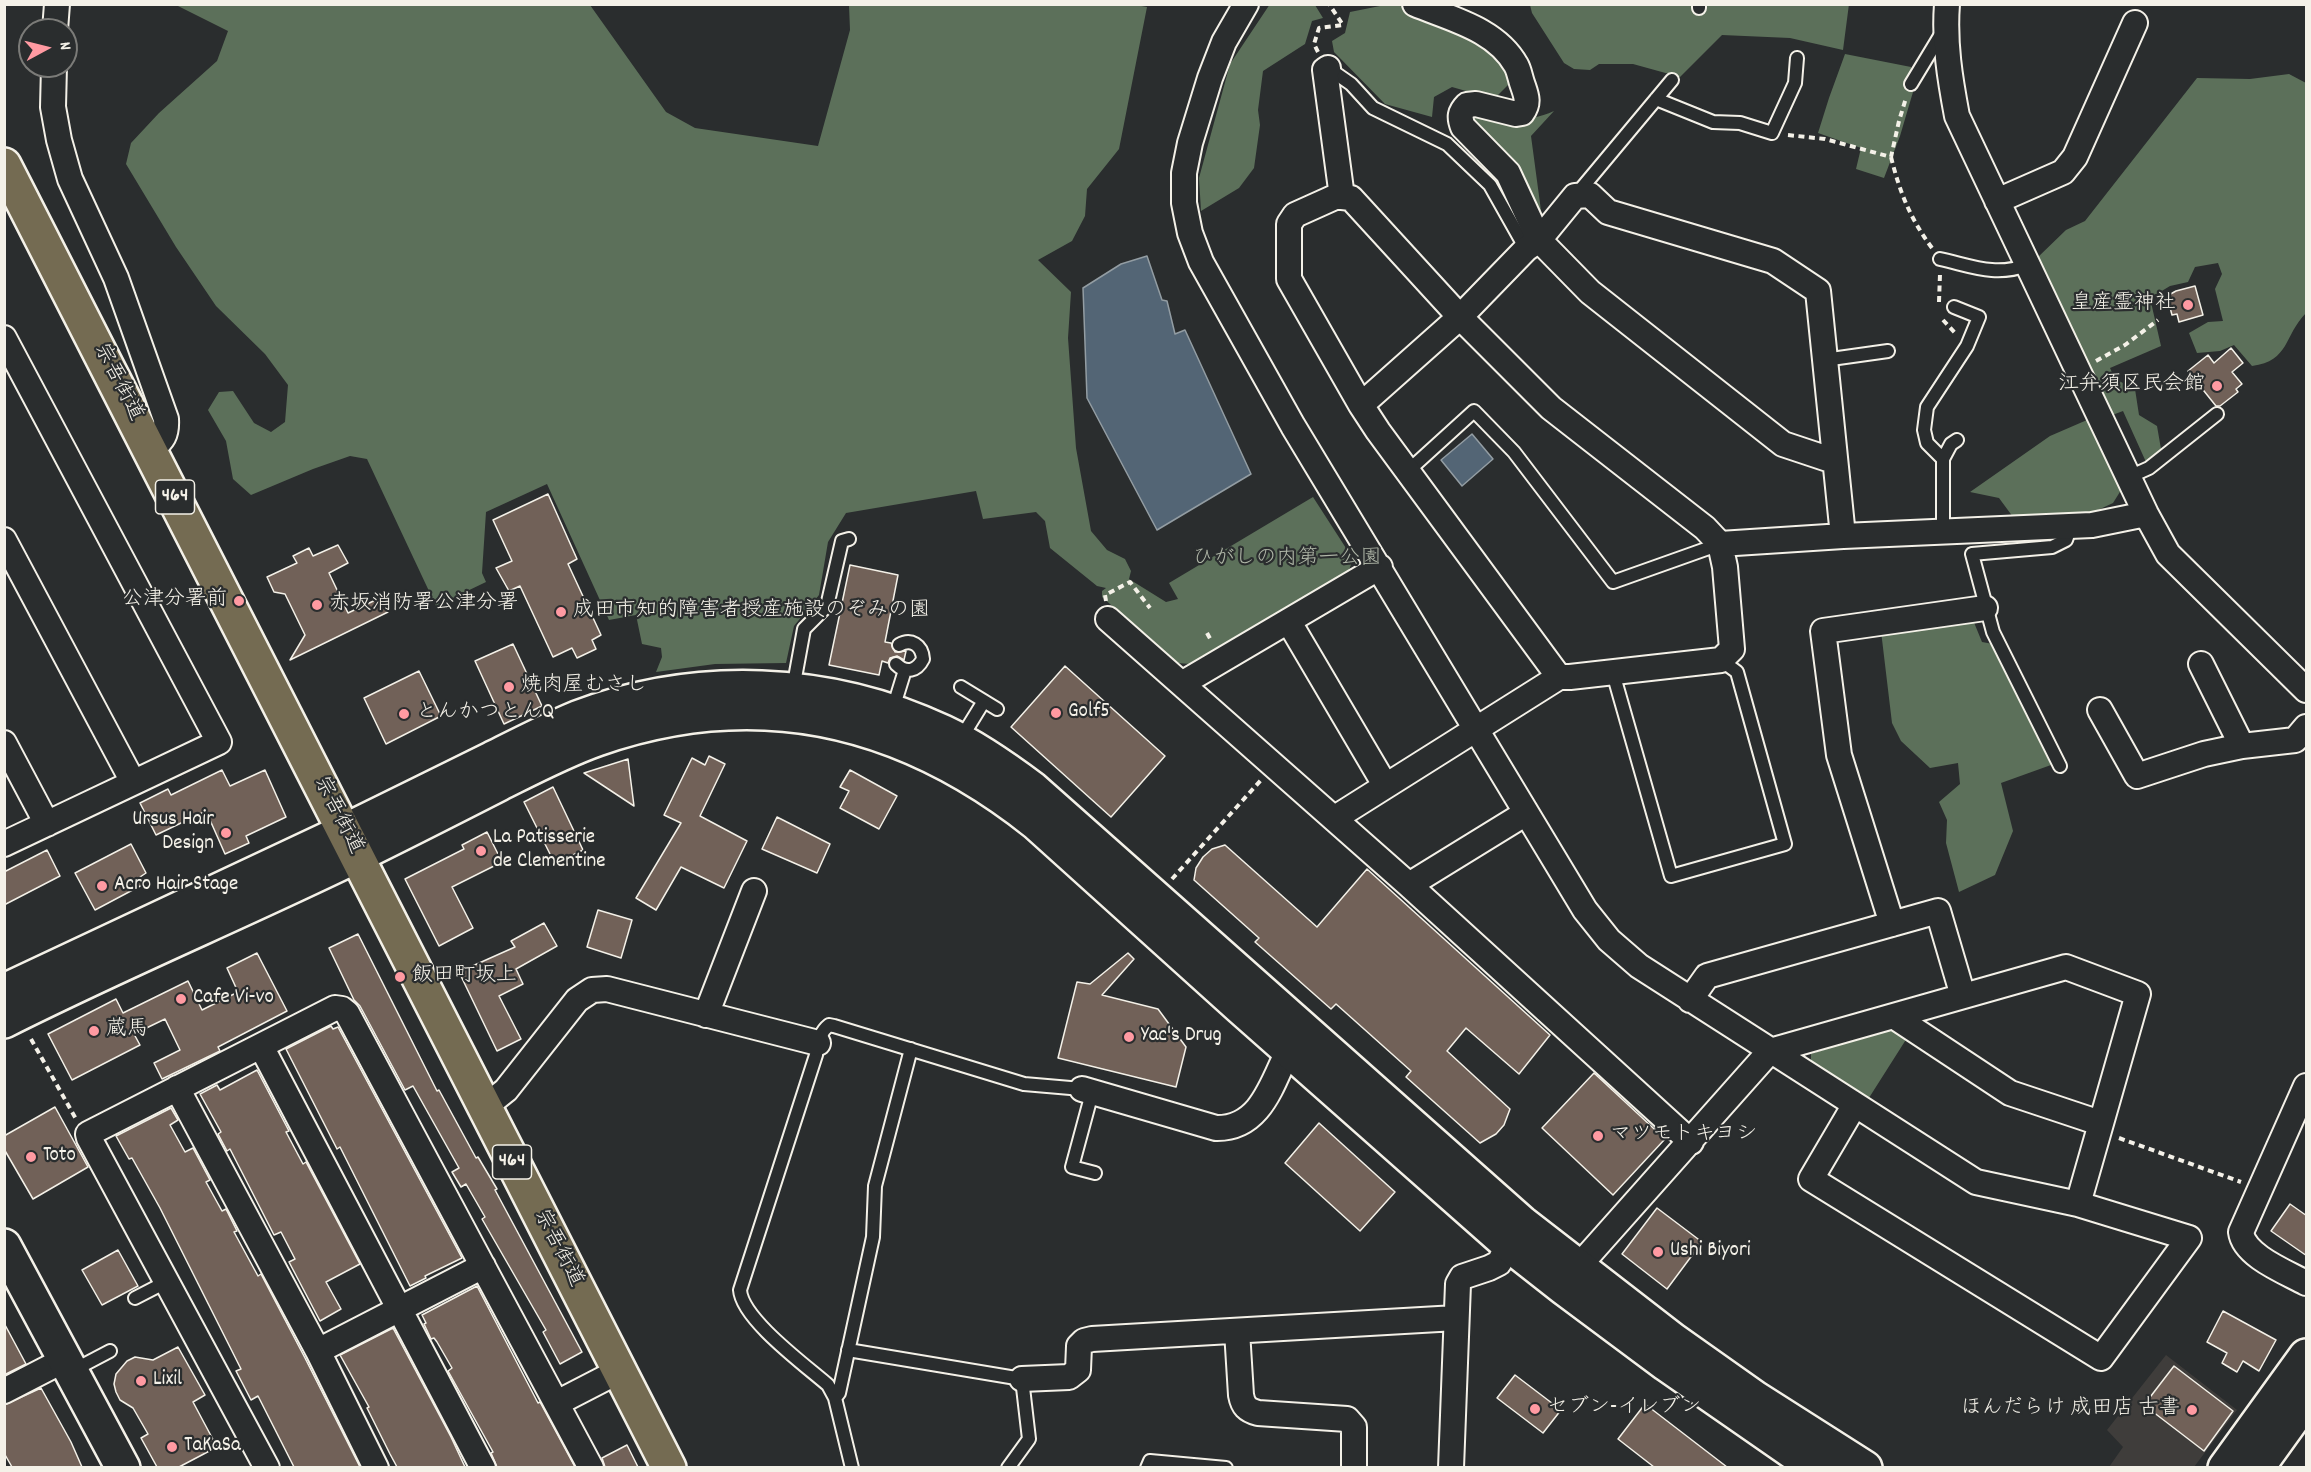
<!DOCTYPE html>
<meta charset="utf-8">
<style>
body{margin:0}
#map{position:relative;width:2311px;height:1472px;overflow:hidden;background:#2a2d2e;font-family:Dekko,sans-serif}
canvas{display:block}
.frame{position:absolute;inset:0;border:6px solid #f4f1e8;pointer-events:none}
.north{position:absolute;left:18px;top:18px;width:60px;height:60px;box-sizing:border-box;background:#2a2d2e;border:2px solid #7b7b78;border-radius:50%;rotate:83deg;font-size:16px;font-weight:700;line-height:24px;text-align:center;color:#f4f1e8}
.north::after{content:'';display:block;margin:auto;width:21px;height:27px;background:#ff9aa2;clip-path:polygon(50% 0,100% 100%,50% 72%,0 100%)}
</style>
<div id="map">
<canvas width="2311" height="1472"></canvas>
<div class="frame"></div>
<div class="north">N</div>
</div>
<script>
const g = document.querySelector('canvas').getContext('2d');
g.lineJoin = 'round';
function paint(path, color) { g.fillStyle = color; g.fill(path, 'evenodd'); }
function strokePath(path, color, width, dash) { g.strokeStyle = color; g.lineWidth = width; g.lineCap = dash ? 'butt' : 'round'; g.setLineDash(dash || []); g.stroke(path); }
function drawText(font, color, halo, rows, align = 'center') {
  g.font = font + ' Dekko,"Klee One",sans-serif'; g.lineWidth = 4.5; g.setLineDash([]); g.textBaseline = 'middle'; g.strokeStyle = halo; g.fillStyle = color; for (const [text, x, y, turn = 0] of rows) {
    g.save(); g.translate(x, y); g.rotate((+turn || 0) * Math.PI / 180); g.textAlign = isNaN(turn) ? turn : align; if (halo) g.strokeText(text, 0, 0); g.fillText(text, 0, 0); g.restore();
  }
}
const built = new Path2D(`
 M2166 1355 2237 1410 2194 1467H2109L2123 1447 2107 1430Z`);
const green = new Path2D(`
 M1130 4 1147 7 1119 149 1087 189 1085 216 1072 241 1038 260 1071 292 1068 338 1076 448 1091 531 1107 550 1125 559 1131 571 1129 579 1166 602 1178 599 1169 583 1313 497 1353 559 1348 573 1191 664 1177 663 1102 597V591L1106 588 1097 586 1050 548 1045 521 1036 512 983 519 976 491 846 513 828 542 819 595 794 626 786 663 715 664 656 672 662 657 661 648 642 644 636 615 609 620 547 484 486 512 482 573 486 582 436 606 367 459 350 456 313 469 251 495 233 479 226 441 208 410 219 392 233 391 254 423 271 432 285 422 288 385 265 354 216 306 176 247 126 164 131 143 159 113 217 61 228 31 176 5H590L666 112 695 128 818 146 850 30 849 5Z
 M1270 4 1315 5 1323 18 1312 21 1305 44 1263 71 1258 110 1260 125 1254 168 1239 188 1201 211 1199 178 1230 64Z
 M1849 4 1843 50 1790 38 1722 35 1680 77 1633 64H1599L1590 70 1574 69 1564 63 1532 13 1530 5Z
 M1385 5H1398L1491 46 1515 78 1494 99 1452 87 1434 97 1432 117 1385 104 1334 52 1332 41 1345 33 1350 12Z
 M1845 54 1911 67 1913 92 1900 136 1884 178 1856 169 1861 148 1818 133 1829 98Z
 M2289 74 2306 83V313C2284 335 2290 361 2252 366L2234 345 2220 351 2197 353 2189 333 2208 322 2223 321 2215 289 2222 274 2218 263 2195 267 2188 282 2170 286 2150 298 2161 346 2110 368 2115 379 2135 389 2139 415 2157 426 2161 449 2146 462 2123 411 2107 417 2097 392 2092 371 2036 259 2066 230 2085 221 2197 78 2250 79Z
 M1554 111 1531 136 1542 218 1518 166 1471 116C1500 119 1526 124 1554 111Z
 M2087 420 2092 424 2123 487 2113 503 2085 516 2013 517 1999 498 1970 492 2050 436Z
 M1973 620 1982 642 1993 644 2051 765 2001 783 2013 831 1995 875 1959 892 1946 843 1947 820 1939 802 1960 784 1958 763 1930 768 1901 741 1892 723 1881 631Z
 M1891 1027 1907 1038 1867 1101 1811 1065V1054Z`);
const water = new Path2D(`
 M1147 256 1162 300 1167 301 1175 334 1185 330 1251 474 1157 530 1087 398 1083 288 1121 264Z
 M1472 434 1493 459 1462 486 1441 460Z`);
const building = new Path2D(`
 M2195 286 2203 315 2179 322 2177 314 2172 315 2167 296 2176 291Z
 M2231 348 2243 363 2232 372 2242 384 2236 389 2238 392 2220 406H2216L2188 371 2208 355 2214 363Z
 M548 494 577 559 568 564 601 635 592 640 596 649 577 658 572 648 553 657 520 586 509 591 496 568 512 561 493 520Z
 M338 545 348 563 329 573 348 613 382 597 388 612 290 660 305 635 285 594 274 592 267 577 297 563 293 556 309 548 313 556Z
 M850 565 898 575 885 642 891 643 895 652 906 651 904 660 897 656 890 658 888 663 882 661 879 675 829 665Z
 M513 644 542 706 504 724 475 661Z
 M1065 666 1165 756 1111 817 1011 727Z
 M419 671 441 716 386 744 364 698Z
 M709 756 725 764 700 816 747 841 724 888 681 867 656 910 636 898 681 823 664 815 692 758 705 765Z
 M628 759 634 806 584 773Z
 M222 770 230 786 265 770 286 817 246 836 249 843 225 854 206 811 156 835 140 803 168 789 171 795Z
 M850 770 897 796 879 829 840 808 849 791 840 787Z
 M553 787 583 850 555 864 524 802Z
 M777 817 830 844 817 873 762 849Z
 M487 832 502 862 452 887 473 928 439 946 405 879 464 849 462 845Z
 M131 844 146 873 140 877 144 884 95 910 75 873Z
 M1225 845 1317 927 1367 869 1550 1035 1519 1074 1466 1028 1447 1051 1510 1109 1504 1125 1496 1134 1480 1143 1406 1077 1411 1071 1336 1004 1331 1009 1255 942 1259 938 1194 880 1196 868 1203 857 1212 849Z
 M47 850 60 876 4 905V872Z
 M598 910 632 920 621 958 587 947Z
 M544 923 557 946 516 969 523 984 499 996 521 1039 497 1051 459 972 515 947 511 941Z
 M358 934 437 1091 439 1090 476 1158 478 1157 497 1189 495 1190 582 1352 560 1364 543 1332 546 1330 482 1219 485 1217 466 1184 461 1187 452 1172 459 1168 413 1086 405 1090 360 1006 354 1000 329 948Z
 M257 953 287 1011 218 1047 220 1051 162 1079 154 1063 180 1050 165 1019 134 1034 140 1045 72 1080 48 1034 116 999 123 1013 188 981 202 1010 238 992 227 968Z
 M1128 953 1134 959 1102 995 1158 1009 1186 1047 1176 1087 1058 1058 1077 982 1090 984Z
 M331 1026 333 1029 338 1027 462 1258 425 1276 426 1278 410 1286 340 1147 337 1149 286 1049Z
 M257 1070 289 1131 286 1132 303 1164 306 1162 360 1264 326 1282 341 1309 320 1321 289 1262 295 1259 281 1232 274 1235 230 1149 227 1151 218 1134 221 1132 200 1094 217 1085 220 1090Z
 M1594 1073 1665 1139 1613 1195 1542 1128Z
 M55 1107 88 1167 33 1199 4 1149V1136Z
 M171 1108 178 1120 170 1125 185 1152 193 1148 210 1180 206 1182 222 1211 226 1209 237 1231 234 1232 258 1276 261 1274 305 1358 360 1467H294L258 1396 251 1400 236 1371 241 1369 160 1208 132 1158 129 1159 116 1136Z
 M1319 1123 1395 1192 1360 1231 1285 1163Z
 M2290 1204 2307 1216V1256L2271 1231Z
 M1657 1208 1702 1242 1667 1289 1622 1254Z
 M118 1250 138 1286 102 1305 82 1270Z
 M477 1286 538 1403 540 1402 575 1467H497L491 1453 493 1452 448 1371 452 1368 437 1342 434 1338 431 1339 424 1324 426 1323 422 1315Z
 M2223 1311 2276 1340 2259 1371 2243 1361 2237 1372 2222 1363 2227 1353 2207 1342Z
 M4 1323 26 1364 4 1375Z
 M393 1328 451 1437 465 1467H397L390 1454 367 1408 369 1407 340 1355Z
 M178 1347 205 1395 193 1402 217 1447 179 1467H157L141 1438 148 1434 133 1408 120 1400 116 1392 114 1384 116 1374 127 1361 135 1357 153 1360Z
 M2174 1366 2233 1411 2204 1451 2144 1405Z
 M1515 1375 1561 1410 1543 1433 1497 1398Z
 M41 1388 71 1442 82 1467H12L4 1453V1405Z
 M1645 1404 1727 1467H1654L1618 1439Z
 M627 1445 638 1467H605L602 1458Z`);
const path = new Path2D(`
 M1318 52 1314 44 1319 28 1343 25 1329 4
 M1788 135 1825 139 1891 157 1899 121 1906 98
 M1891 157C1900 193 1910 218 1932 248
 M1939 302 1940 274
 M1943 320 1956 334
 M2096 361 2125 345 2158 320
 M1106 601 1105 595 1130 582 1150 608
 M1207 633 1212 642
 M1172 879 1261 780
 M31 1039 76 1119
 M2119 1138 2241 1182`);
const lane = new Path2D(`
 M1699 4V8
 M1328 68 1351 84 1373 108 1447 144 1490 185 1526 249
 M1911 84 1943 31
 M1656 99 1713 122 1740 123 1772 133 1795 83 1797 58
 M1576 195 1672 80
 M1940 259C1972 266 1995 277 2027 265
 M1824 360 1888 351
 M1943 459 1951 444 1957 440
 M1408 471 1474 411 1514 452 1613 582 1720 544
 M2129 477 2149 468 2217 414
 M1943 532V459L1927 443 1924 430 1927 407 1967 346 1979 317 1954 307
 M896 664C906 674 917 671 923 659 922 645 911 638 899 645
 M1613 673 1671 876 1785 844 1737 672 1721 660
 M961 687 997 709
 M793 689 804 629 827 606 842 541 849 539
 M892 712 905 670
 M960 740 984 701
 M2060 766 1993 632 1972 554 2052 547 2066 540 2071 526
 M1092 1093 1072 1167 1095 1173
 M135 1298 166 1282
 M848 1350 1022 1379 1029 1439 1008 1468
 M72 1371 110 1351
 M835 1398 839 1393 873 1237 875 1186 911 1049
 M852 1468 835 1398 828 1385C805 1365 742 1319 740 1290L816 1055C817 1044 820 1032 829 1025L834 1026 1024 1084 1082 1089
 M1147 1468 1150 1461 1226 1468`);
const street = new Path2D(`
 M1246 4 1224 42 1210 78 1190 143 1184 173V203L1190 233 1201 262 1293 426 1585 910 1609 940 1639 966 1976 1182 2078 1204 2189 1238 2101 1358 1811 1179 1854 1106
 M1415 4C1451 19 1496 29 1516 65 1519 70 1520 77 1522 83 1526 95 1530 102 1522 113L1516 114 1476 104 1467 105C1460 112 1459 117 1463 127L1508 173 1539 240 1590 292 1783 444 1834 461
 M1947 4C1944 43 1950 79 1957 116L2146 514 2168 554 2306 690
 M55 30 57 4
 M54 66 53 107 59 140 70 179 116 278 166 419C167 435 163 440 151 450
 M1328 68 1325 70 1342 197 1351 198 1460 317 1551 408 1705 528 1720 544 1725 567 1732 649 1721 660 1570 677H1559L1335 818
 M1342 197H1335L1295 215 1289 224V279L1361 405 1378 431 1559 677
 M1997 201 2063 172 2075 157 2135 23
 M4 338 219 742 4 844
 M1361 405 1460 317 1526 249 1539 240 1575 196 1590 195 1608 212 1773 261 1818 291 1843 536
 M4 540 133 782
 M1720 544 1843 536 2092 525 2146 514
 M1108 619 1409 885 1691 1142
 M1289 622 1385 785
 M2201 664 2242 746
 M1183 683 1380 567
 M2100 710 2137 776 2204 754 2242 746 2295 740 2306 727
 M4 743 47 824
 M1409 885 1526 813
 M1892 924 1839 755 1823 631 1985 608
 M1690 1000 1707 976 1938 911 1963 996
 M706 1015 754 891
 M1895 1017 2010 1093 2100 1123
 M261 1046 483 1468
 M2306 1086 2241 1232C2244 1256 2286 1272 2306 1283
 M177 1088 318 1351 376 1468
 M1082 1089 1216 1128C1261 1129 1272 1083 1289 1049
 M483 1105 491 1102 506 1090 577 1000 592 990 607 989 818 1043
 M1570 1279 1577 1268 1770 1051 2066 967 2138 994 2078 1204
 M1237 1331 1241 1395C1243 1406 1247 1410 1258 1413L1347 1419 1354 1427V1468
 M318 1351 483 1266
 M1022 1379 1069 1377 1078 1370 1079 1346 1084 1341 1092 1339 1456 1318
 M4 1391 66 1359
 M557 1403 619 1371
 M267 1468 89 1138 88 1134 335 1008 342 1009 347 1013 591 1468
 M1451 1468 1458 1284 1462 1277 1489 1268 1499 1263 1515 1232`);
const secondary = new Path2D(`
 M4 991C118 938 232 885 345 831 394 807 442 783 491 759 519 745 548 730 577 718 695 673 829 678 943 732 975 747 1005 768 1033 789L1522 1223 1673 1340 1755 1398 1865 1468
 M4 1021C121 962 241 912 358 855 405 832 452 808 499 784 531 768 563 751 597 739 758 683 904 718 1036 823L1240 1007 1508 1244 1564 1288 1666 1364 1816 1468
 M4 1246 123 1468
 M2225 1468 2306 1356
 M2257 1468 2306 1400`);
const highway = new Path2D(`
 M4 165 669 1468`);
const markers = [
 [2188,305,6,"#ff9aa2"],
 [2217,386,6,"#ff9aa2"],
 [239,601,6,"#ff9aa2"],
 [317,605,6,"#ff9aa2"],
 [561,612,6,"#ff9aa2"],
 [509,687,6,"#ff9aa2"],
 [1056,713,6,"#ff9aa2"],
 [404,714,6,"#ff9aa2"],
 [226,833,6,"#ff9aa2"],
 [481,851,6,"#ff9aa2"],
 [102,886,6,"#ff9aa2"],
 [400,977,6,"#ff9aa2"],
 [181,999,6,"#ff9aa2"],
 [94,1031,6,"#ff9aa2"],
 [1129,1037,6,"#ff9aa2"],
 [1598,1136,6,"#ff9aa2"],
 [31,1157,6,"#ff9aa2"],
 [1658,1252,6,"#ff9aa2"],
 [141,1381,6,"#ff9aa2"],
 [1535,1409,6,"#ff9aa2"],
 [2192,1410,6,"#ff9aa2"],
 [172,1447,6,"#ff9aa2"]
];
const shields = [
 [175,497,39],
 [512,1162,39]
];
const shieldNames = [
 ["464",175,497],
 ["464",512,1162]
];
const poiNames = [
 ["皇産霊神社",2176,305,"right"],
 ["江弁須区民会館",2205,386,"right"],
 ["公津分署前",227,601,"right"],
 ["赤坂消防署公津分署",329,605],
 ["成田市知的障害者授産施設のぞみの園",573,612],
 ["焼肉屋むさし",521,687],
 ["Golf5",1068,713],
 ["とんかつとんQ",416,714],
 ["Ursus Hair",214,821,"right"],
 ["Design",214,845,"right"],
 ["La Patisserie",493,839],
 ["de Clementine",493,863],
 ["Acro Hair Stage",114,886],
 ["飯田町坂上",412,977],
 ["Cafe Vi-vo",193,999],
 ["蔵馬",106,1031],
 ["Yac's Drug",1141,1037],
 ["マツモトキヨシ",1610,1136],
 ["Toto",43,1157],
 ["Ushi Biyori",1670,1252],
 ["Lixil",153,1381],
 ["セブン-イレブン",1547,1409],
 ["ほんだらけ 成田店 古書",2180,1410,"right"],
 ["TaKaSa",184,1447]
];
const streetNames = [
 ["宗吾街道",117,383,63],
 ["宗吾街道",337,816,63],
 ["宗吾街道",557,1249,63]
];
const parkNames = [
 ["ひがしの内第一公園",1287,560]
];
paint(built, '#3f3d3b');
paint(green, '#5c705a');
paint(water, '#536575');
strokePath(water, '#939da3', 1.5);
paint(building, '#716158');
strokePath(building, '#f4f1e8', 1.5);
strokePath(lane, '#f4f1e8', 16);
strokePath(street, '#f4f1e8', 28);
strokePath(secondary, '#f4f1e8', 38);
strokePath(highway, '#f4f1e8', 38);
strokePath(path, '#f4f1e8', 4, [6, 4.5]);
strokePath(lane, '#2a2d2e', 12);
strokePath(street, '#2a2d2e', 24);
strokePath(secondary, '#2a2d2e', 33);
strokePath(highway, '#746b52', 33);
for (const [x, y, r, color] of markers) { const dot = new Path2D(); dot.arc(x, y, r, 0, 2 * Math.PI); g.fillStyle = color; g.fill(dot); strokePath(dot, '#2a2d2e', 2); }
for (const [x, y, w] of shields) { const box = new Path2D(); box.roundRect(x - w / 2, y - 17, w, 34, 4.5); g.fillStyle = '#2a2d2e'; g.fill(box); strokePath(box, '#f4f1e8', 1.5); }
drawText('bold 20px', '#f4f1e8', null, shieldNames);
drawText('21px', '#f4f1e8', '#2a2d2e', poiNames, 'left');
drawText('21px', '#f4f1e8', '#2a2d2e', streetNames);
drawText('21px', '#b0b7a8', '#2a2d2e', parkNames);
</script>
